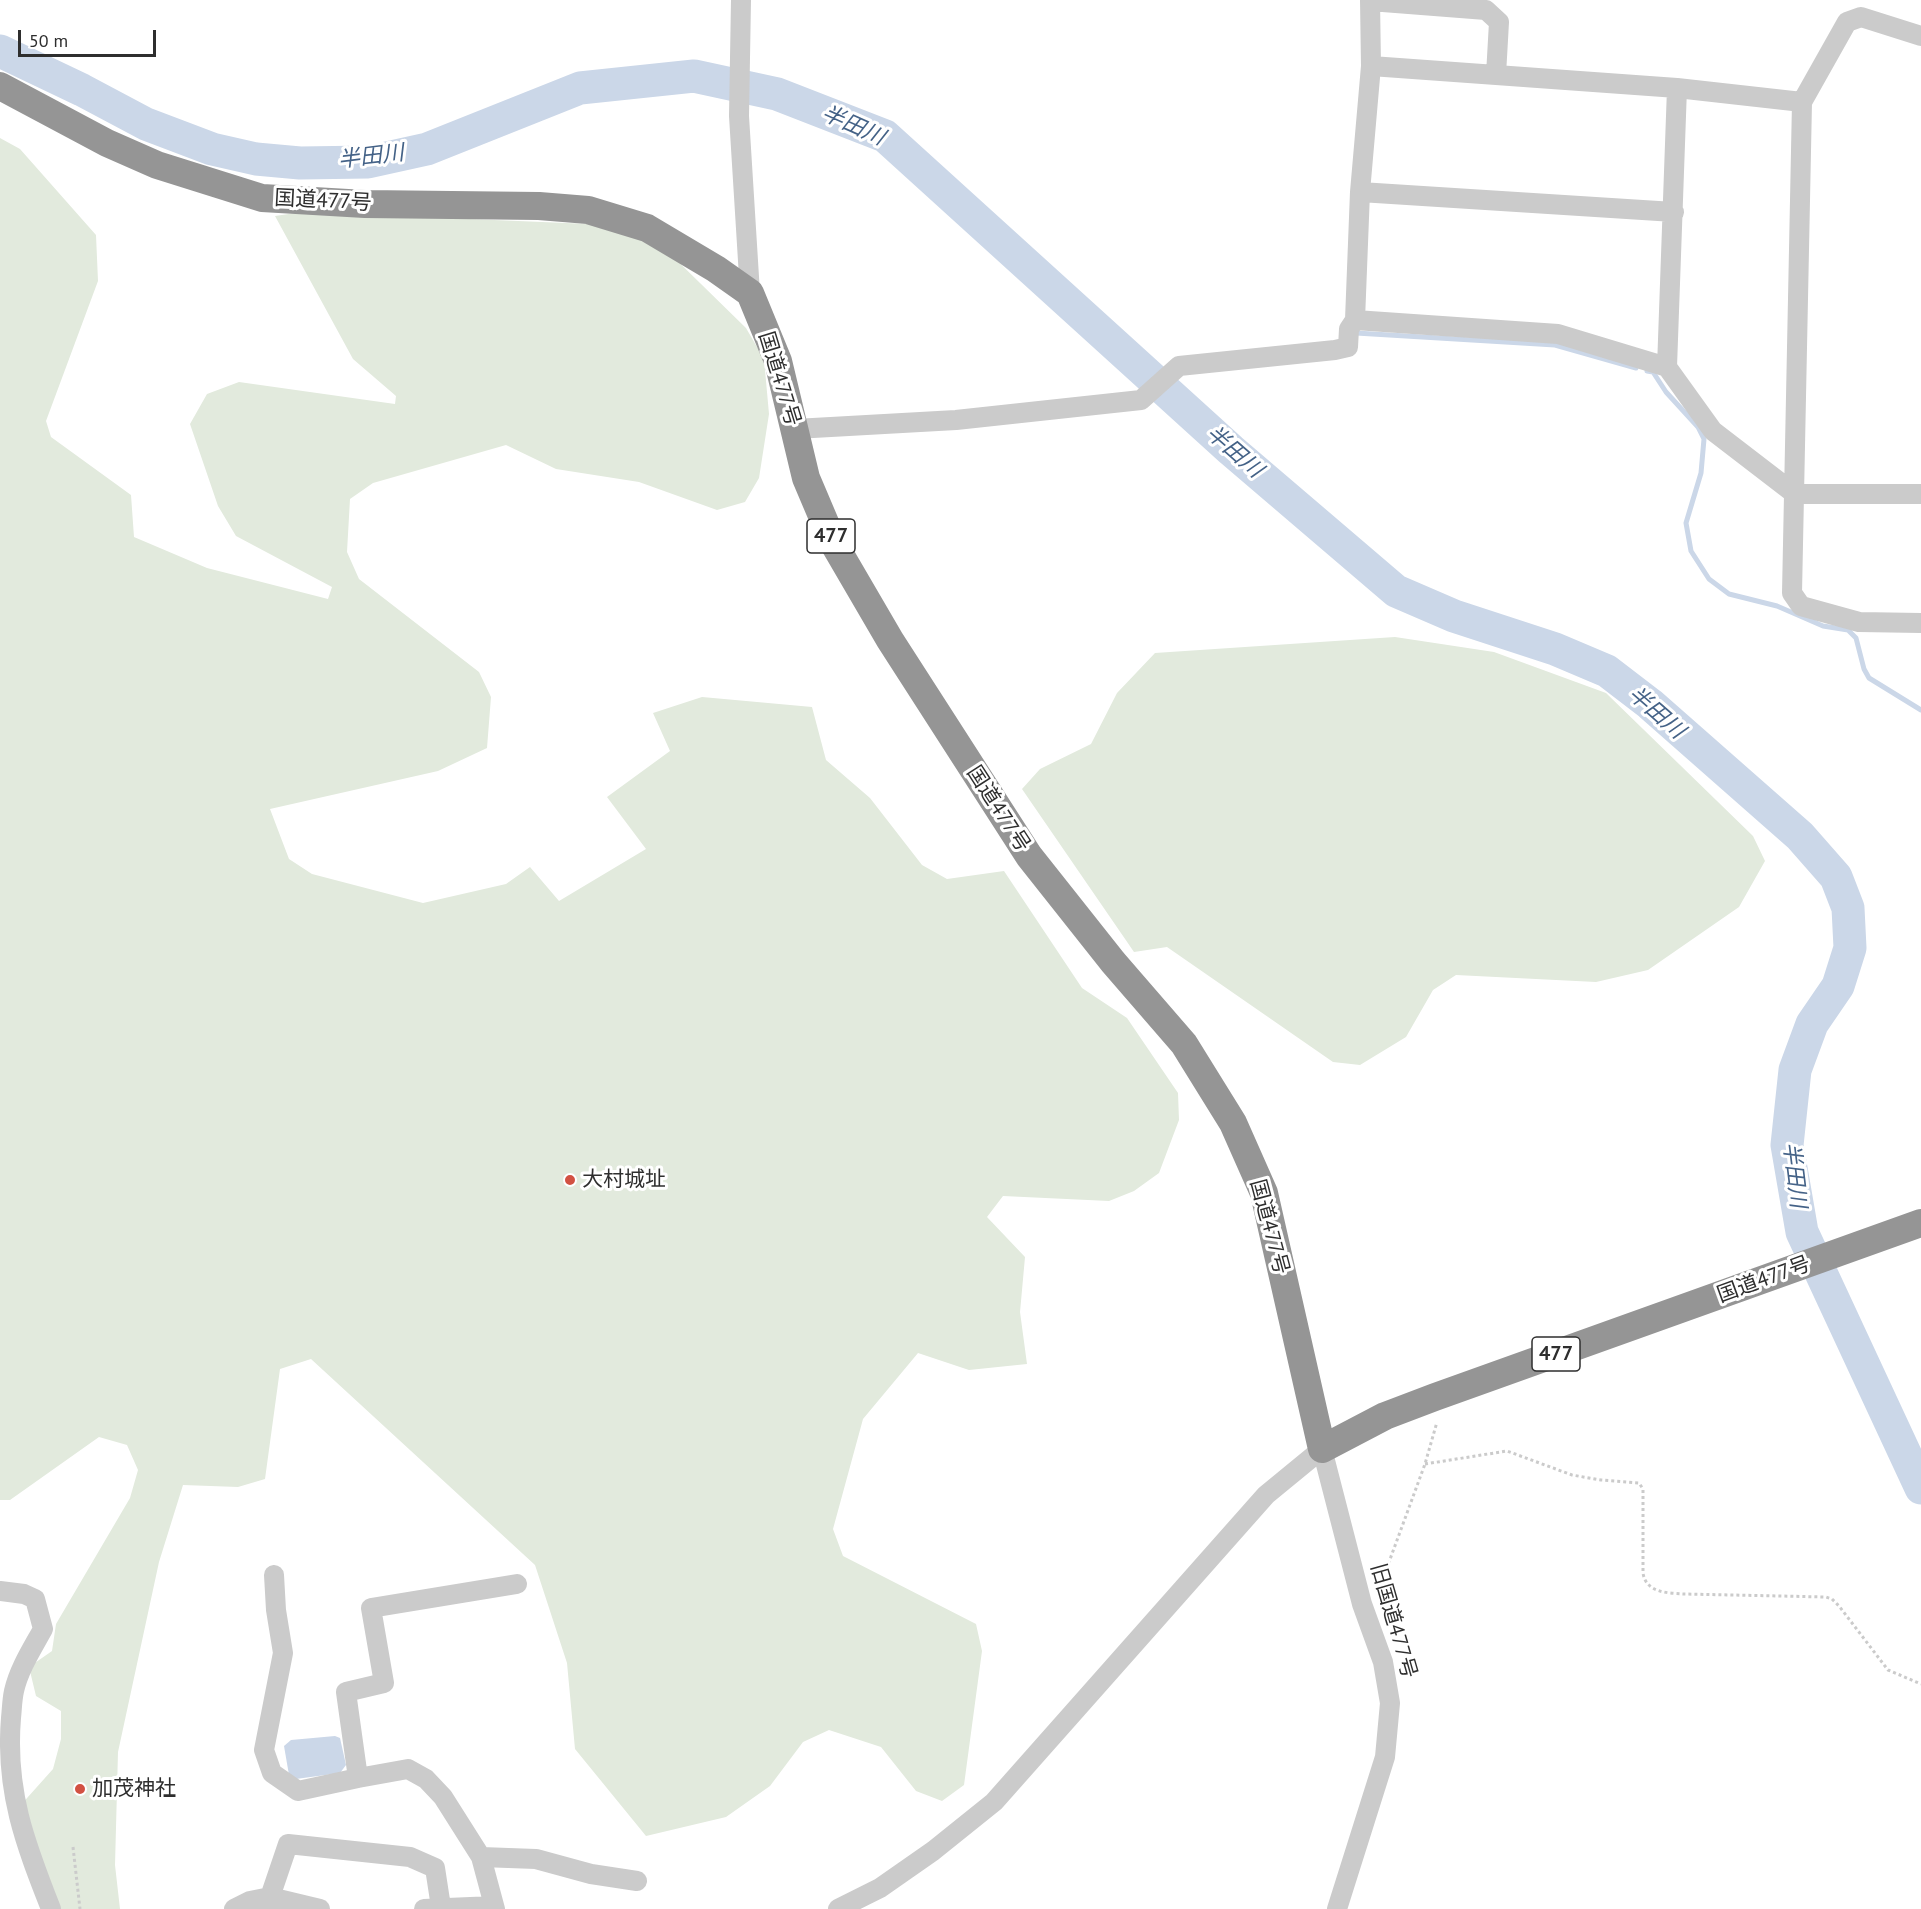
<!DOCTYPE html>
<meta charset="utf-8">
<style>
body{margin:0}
#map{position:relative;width:1921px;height:1909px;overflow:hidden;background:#fff;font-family:"PT Sans",sans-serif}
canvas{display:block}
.scale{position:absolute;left:18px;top:30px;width:138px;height:27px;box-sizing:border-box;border:3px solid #2e2e2e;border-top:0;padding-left:8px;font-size:18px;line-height:21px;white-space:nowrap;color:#2e2e2e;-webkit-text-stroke:4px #fff;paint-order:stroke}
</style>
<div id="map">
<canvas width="1921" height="1909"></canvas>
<div class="scale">50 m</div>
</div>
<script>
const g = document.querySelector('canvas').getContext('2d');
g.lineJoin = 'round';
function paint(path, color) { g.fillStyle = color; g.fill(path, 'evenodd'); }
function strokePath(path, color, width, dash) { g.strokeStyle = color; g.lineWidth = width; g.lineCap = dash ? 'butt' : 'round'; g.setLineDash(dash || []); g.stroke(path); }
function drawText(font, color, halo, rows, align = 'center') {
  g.font = font + ' "PT Sans","Noto Sans JP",sans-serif'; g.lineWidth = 6; g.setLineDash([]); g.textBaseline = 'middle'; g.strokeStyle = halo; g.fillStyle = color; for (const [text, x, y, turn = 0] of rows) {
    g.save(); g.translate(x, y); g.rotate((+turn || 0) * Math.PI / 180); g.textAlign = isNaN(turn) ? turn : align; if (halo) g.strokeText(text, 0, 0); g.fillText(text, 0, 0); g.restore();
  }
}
const green = new Path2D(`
 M0 138 20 149 96 235 98 281 46 421 51 437 131 495 134 537 207 568 328 599 332 587 236 536 218 506 190 424 207 394 239 382 395 404 396 396 353 359 275 216 302 212 590 224 654 238 746 328 764 359 769 414 759 478 745 502 717 510 639 482 556 469 506 445 373 483 350 499 347 552 359 579 479 672 491 697 487 748 438 771 270 809 289 859 312 874 423 903 506 884 530 867 559 901 646 849 607 797 670 751 653 713 702 697 812 707 826 760 870 798 922 865 947 879 1004 871 1082 988 1127 1018 1178 1093 1179 1120 1159 1173 1134 1191 1109 1201 1003 1196 987 1217 1025 1257 1020 1312 1027 1364 969 1370 918 1353 863 1419 833 1529 843 1556 976 1624 982 1651 964 1785 942 1801 916 1791 881 1747 829 1730 803 1742 770 1786 726 1817 646 1836 575 1749 567 1663 535 1565 311 1359 280 1369 265 1479 238 1487 183 1485 159 1562 118 1752 115 1865 120 1909H58L19 1807 53 1769 61 1739V1711L36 1696 29 1667 52 1651 56 1624 130 1498 138 1470 127 1445 99 1437 10 1500H0Z
 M1395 637 1494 652 1606 693 1753 836 1765 861 1739 907 1648 970 1596 982 1456 975 1433 990 1406 1037 1360 1065 1333 1062 1167 947 1134 952 1022 789 1040 769 1091 744 1117 693 1155 653Z`);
const water = new Path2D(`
 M335 1736 340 1738 346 1765 340 1773 296 1779 289 1775 284 1746 291 1740Z`);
const stream = new Path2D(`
 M1356 333 1555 345 1636 368
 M1647 371 1653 372 1666 392 1698 427 1704 439 1701 473 1686 523 1691 551 1709 579 1729 594 1777 606 1823 626 1848 630 1856 638 1864 669 1869 678 1921 710`);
const river = new Path2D(`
 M0 51 82 90 146 124 212 149 256 159 300 163 368 162 427 149 580 88 694 76 777 94 885 136 1231 450 1396 591 1454 616 1555 649 1607 671 1650 704 1800 836 1836 877 1848 908 1850 948 1838 986 1812 1024 1795 1070 1787 1145 1802 1232 1921 1488`);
const path = new Path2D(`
 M1425 1464 1507 1451 1572 1475 1601 1480 1639 1483 1643 1489V1573C1646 1593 1668 1593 1684 1594L1826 1597 1832 1599 1839 1606 1888 1670 1921 1684
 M1378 1592 1425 1464 1437 1422
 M73 1847 80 1909`);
const minor = new Path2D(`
 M741 0 739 116 750 293
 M1370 1 1486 10 1499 22 1496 75
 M1921 36 1861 17 1847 22 1802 102 1792 593 1801 606 1859 622 1921 623
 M1371 66 1677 88 1802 102
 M1360 192 1674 212
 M1355 320 1558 334 1667 367 1713 431 1795 494H1921
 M1667 367 1677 88
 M795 429 956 420 1141 400 1179 366 1335 350 1348 347 1349 329 1355 320 1360 192 1371 66 1370 0
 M274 1575 276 1610 283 1653 264 1750 272 1773 298 1791 358 1778
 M0 1591 24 1594 35 1599 43 1629C32 1649 19 1669 14 1691 12 1700 12 1709 11 1718 5 1791 25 1843 51 1909
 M481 1857 536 1859 591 1874 637 1881
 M234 1909 250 1901 270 1897 288 1844 410 1857 435 1868 441 1907
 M268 1909 270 1897 320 1909
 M424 1909 494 1906
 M495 1909 481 1857 443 1797 426 1779 408 1769 358 1778 346 1692 384 1683 371 1608 517 1584
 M838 1909 880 1888 933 1851 994 1802 1266 1495 1322 1449 1362 1604 1383 1662 1390 1703 1385 1757 1337 1909`);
const highway = new Path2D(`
 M0 86 107 143 157 165 262 198 365 204 539 206 588 210 647 228 716 269 750 293 778 361 806 478 834 544 890 640 1029 856 1113 962 1184 1044 1233 1123 1264 1193 1322 1449 1385 1416 1435 1397 1921 1223`);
const markers = [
 [570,1180,6,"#d25142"],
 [80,1789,6,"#d25142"]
];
const shields = [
 [831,536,48],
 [1556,1354,48]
];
const shieldNames = [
 ["477",831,536],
 ["477",1556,1354]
];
const streetNames = [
 ["国道477号",323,201,3],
 ["国道477号",779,379,73],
 ["国道477号",998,809,57],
 ["国道477号",1269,1227,75],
 ["国道477号",1764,1280,-20],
 ["旧国道477号",1393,1621,74]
];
const poiNames = [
 ["大村城址",582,1180],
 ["加茂神社",92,1789]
];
const waterNames = [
 ["半田川",853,126,24],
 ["半田川",371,157,-7],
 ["半田川",1234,452,41],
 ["半田川",1656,713,41],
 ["半田川",1794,1175,83]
];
paint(green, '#e2eadd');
paint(water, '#cbd7e8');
strokePath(stream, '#cbd7e8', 5);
strokePath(river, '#cbd7e8', 33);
strokePath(path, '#cbcbcb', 3, [3, 3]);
strokePath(minor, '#cbcbcb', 20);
strokePath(highway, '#959595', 28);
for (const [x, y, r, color] of markers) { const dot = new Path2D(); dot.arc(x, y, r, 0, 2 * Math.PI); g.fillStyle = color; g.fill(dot); strokePath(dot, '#fff', 2); }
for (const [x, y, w] of shields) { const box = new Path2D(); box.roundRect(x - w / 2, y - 17, w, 34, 4.5); g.fillStyle = '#fff'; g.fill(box); strokePath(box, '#2e2e2e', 1.5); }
drawText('bold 20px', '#2e2e2e', null, shieldNames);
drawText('21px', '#2e2e2e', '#fff', streetNames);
drawText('21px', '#2e2e2e', '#fff', poiNames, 'left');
drawText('italic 22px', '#446287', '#fff', waterNames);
</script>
